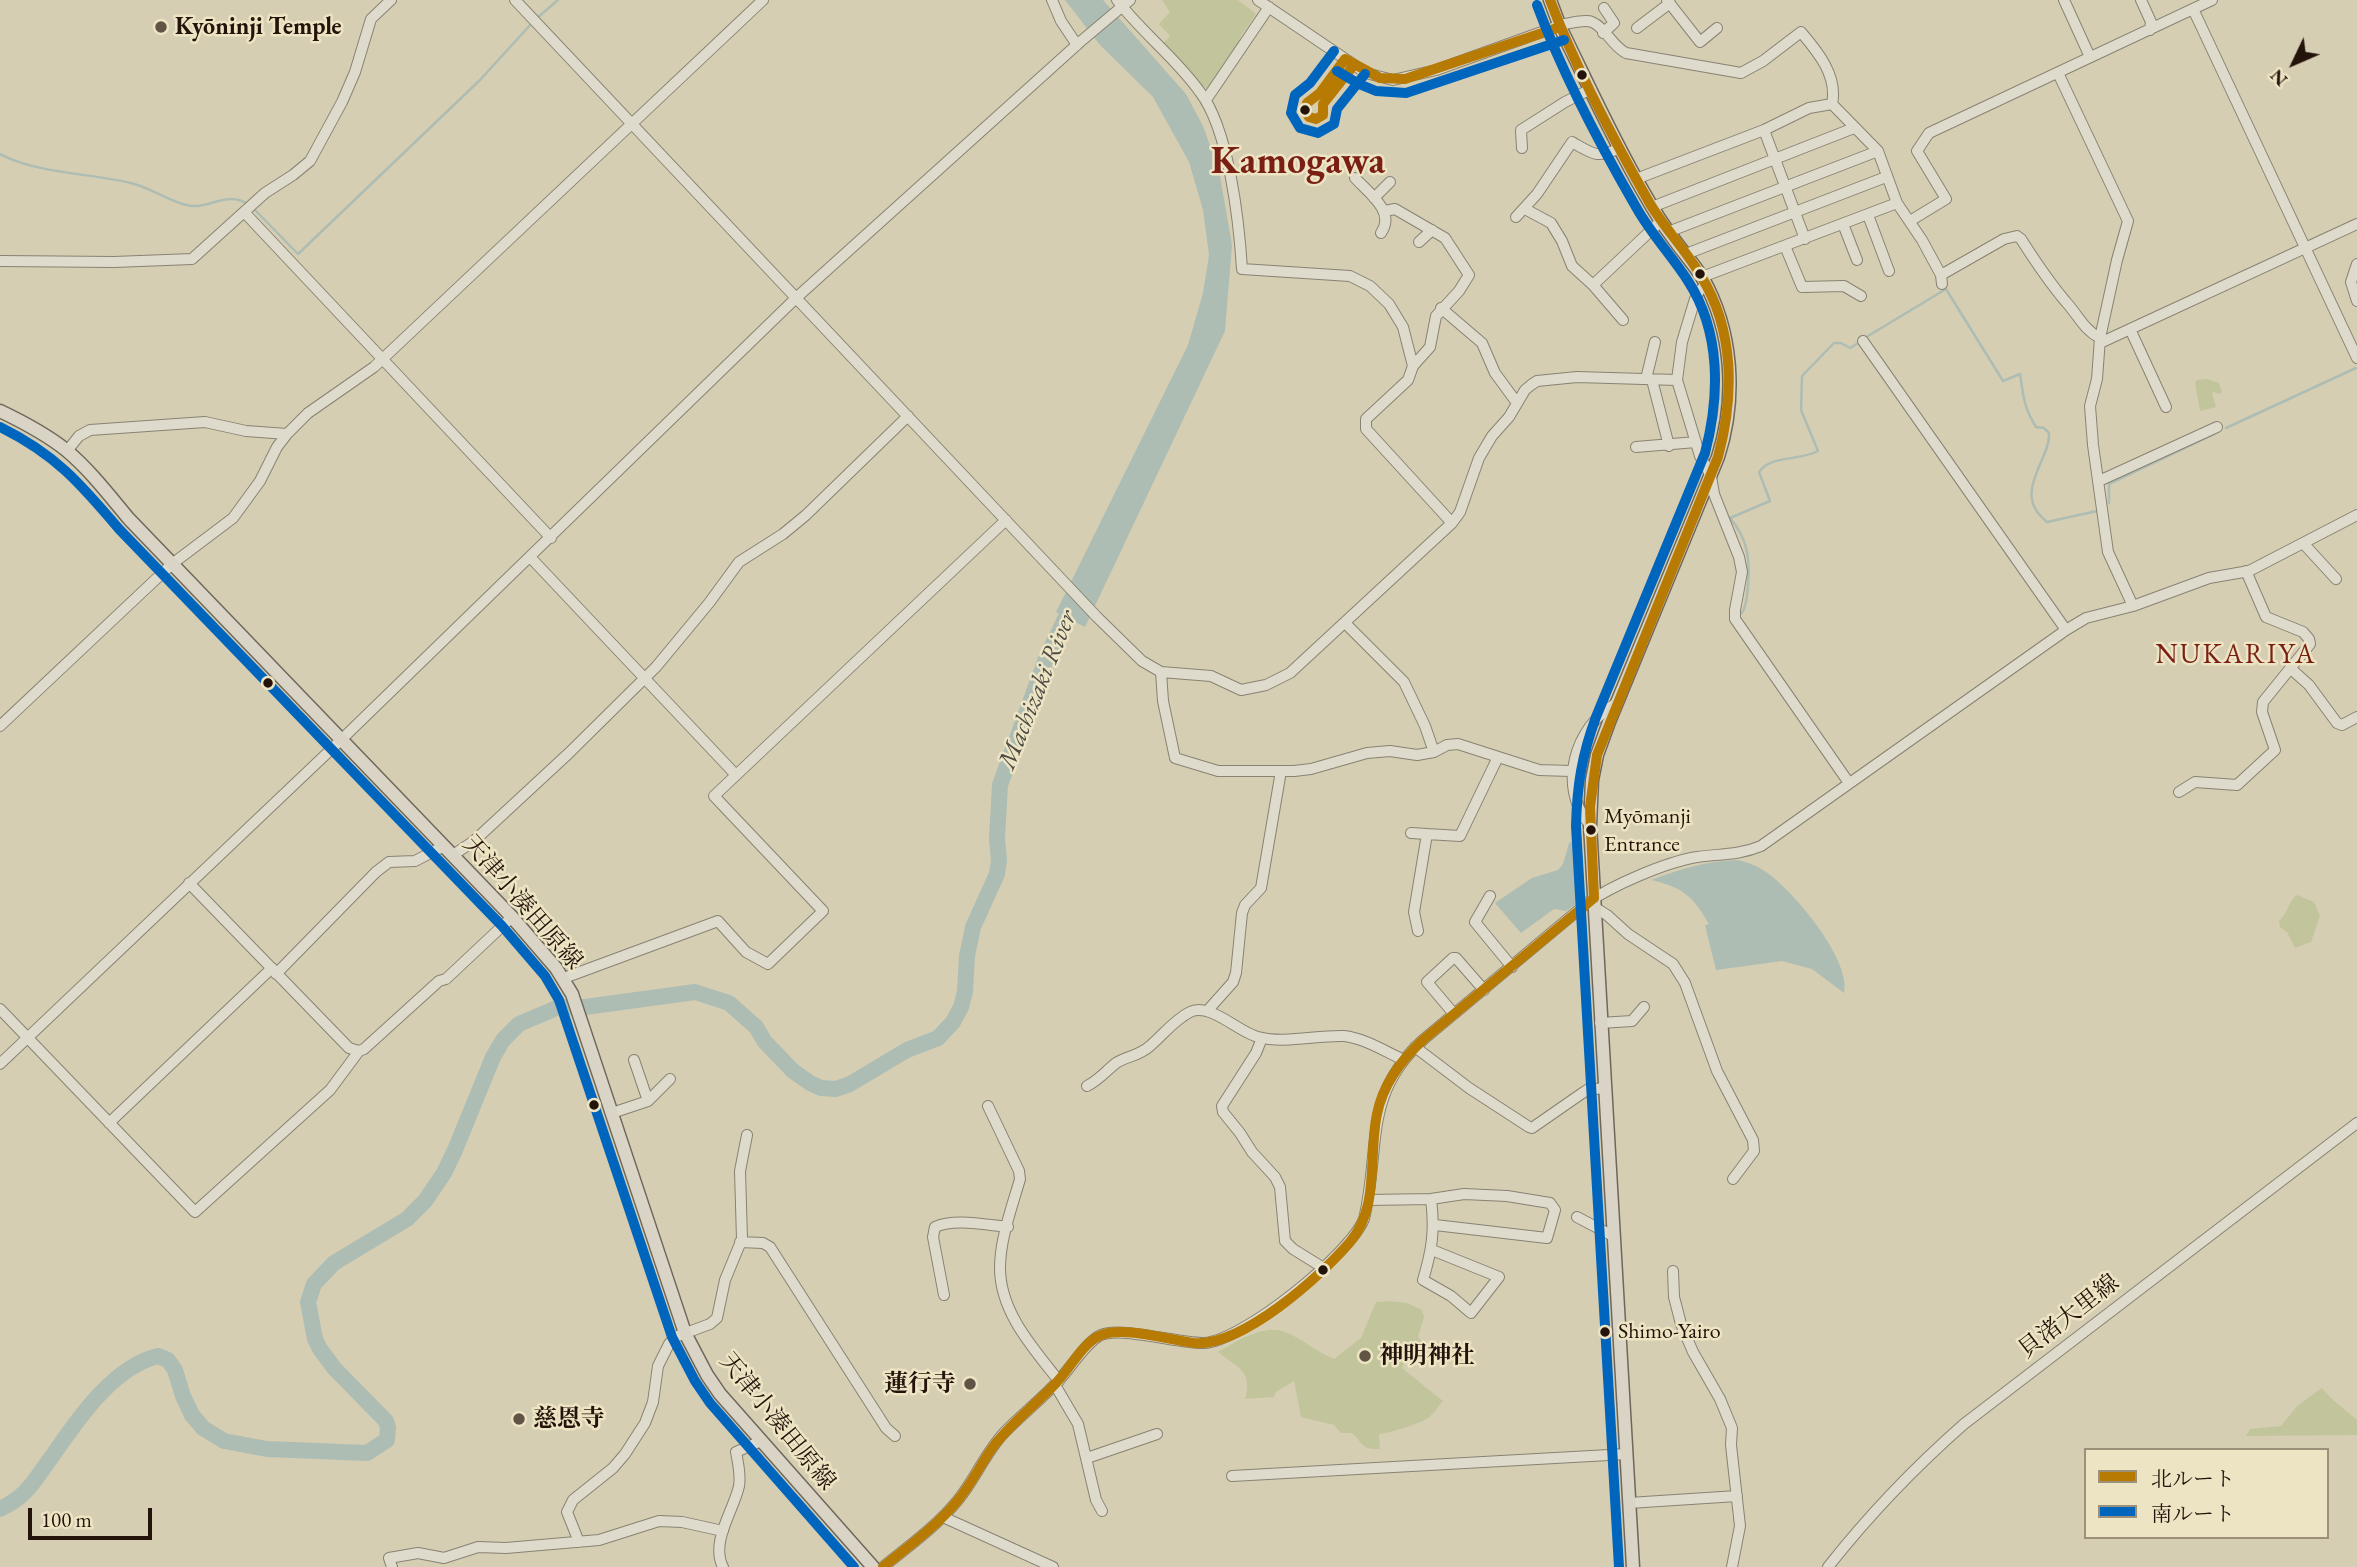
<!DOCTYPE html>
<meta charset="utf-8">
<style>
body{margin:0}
#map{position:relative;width:2357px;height:1567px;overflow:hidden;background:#d6ceb3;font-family:"EB Garamond","Noto Serif JP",serif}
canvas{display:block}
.legend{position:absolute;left:2084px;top:1448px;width:245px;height:91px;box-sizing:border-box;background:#ede4c4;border:2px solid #9c907a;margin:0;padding:9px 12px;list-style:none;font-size:21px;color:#23130a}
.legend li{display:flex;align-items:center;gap:14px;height:35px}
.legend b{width:35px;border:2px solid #9c907a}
.north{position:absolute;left:2259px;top:28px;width:70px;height:70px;-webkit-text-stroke:5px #ede4c4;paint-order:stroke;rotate:226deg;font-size:19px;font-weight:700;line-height:28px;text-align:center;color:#23130a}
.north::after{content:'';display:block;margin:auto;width:24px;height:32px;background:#23130a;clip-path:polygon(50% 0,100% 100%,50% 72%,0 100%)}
.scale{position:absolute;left:28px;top:1508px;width:124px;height:32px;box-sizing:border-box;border:4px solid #23130a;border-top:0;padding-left:9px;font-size:21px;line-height:24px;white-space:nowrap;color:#23130a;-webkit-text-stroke:5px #ede4c4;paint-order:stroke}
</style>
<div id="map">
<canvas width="2357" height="1567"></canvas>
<ul class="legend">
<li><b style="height:9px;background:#b77a03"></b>北ルート</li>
<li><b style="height:9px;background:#0065bd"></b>南ルート</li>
</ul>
<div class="north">N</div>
<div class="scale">100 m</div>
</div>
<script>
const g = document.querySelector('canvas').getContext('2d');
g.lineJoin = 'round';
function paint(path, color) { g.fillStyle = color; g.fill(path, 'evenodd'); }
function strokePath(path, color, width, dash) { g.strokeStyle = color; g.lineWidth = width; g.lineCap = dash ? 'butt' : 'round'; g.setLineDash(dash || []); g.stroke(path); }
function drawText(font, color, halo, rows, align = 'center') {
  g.font = font + ' "EB Garamond","Noto Serif JP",serif'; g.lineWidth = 5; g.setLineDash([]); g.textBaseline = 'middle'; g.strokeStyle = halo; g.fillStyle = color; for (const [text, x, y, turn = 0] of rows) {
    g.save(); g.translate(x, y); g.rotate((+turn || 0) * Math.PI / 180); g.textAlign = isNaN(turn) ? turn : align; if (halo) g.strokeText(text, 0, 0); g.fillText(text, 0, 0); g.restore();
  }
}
const green = new Path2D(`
 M1162 0H1238L1256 14 1240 37 1241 41 1208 88 1201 87 1161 45 1170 36 1159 24 1170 12Z
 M2207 379 2219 383 2222 392 2220 394 2212 392 2216 407 2200 411 2195 383 2197 380Z
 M2297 895 2314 902 2320 916 2311 942 2295 948 2287 932 2280 927 2279 921C2288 914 2288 901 2297 895Z
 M1390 1301 1407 1303 1422 1310 1424 1317 1418 1337 1427 1348 1420 1356 1405 1362 1402 1368 1443 1401C1438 1406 1434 1414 1428 1418 1422 1423 1387 1434 1379 1434L1380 1449C1361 1450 1364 1444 1352 1433H1341L1334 1425 1301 1417 1294 1381 1276 1392 1274 1397 1245 1399C1253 1371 1238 1368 1218 1352 1235 1342 1265 1323 1285 1332 1303 1339 1315 1351 1334 1359L1361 1338 1376 1302Z
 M2322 1388 2333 1400 2357 1420V1435L2246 1436 2250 1429 2281 1426 2298 1405Z`);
const water = new Path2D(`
 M1065 0H1103L1186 94 1203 126 1219 170 1232 245 1225 331 1085 627 1056 612 1188 345 1203 293 1209 255 1203 210 1189 162 1153 97 1100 45Z
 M1581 838 1583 899 1566 911 1554 909 1521 933 1495 903 1532 878 1558 870 1563 864 1569 843Z
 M1738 860C1747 862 1755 865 1763 870 1791 887 1852 960 1844 993L1812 969 1782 961 1716 970 1705 925 1709 924C1693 896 1682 887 1651 880 1680 869 1707 861 1738 860Z`);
const stream = new Path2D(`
 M537 18 558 0
 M0 154C38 174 90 173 131 183 151 188 167 200 186 205 208 211 227 189 249 205
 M254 209 298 254 480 80 532 23
 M1868 336 1946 289 2003 381 2020 374C2024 398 2023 406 2036 427L2044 428 2049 433C2051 460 2010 493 2047 522L2097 511
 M2226 428 2356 368
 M2109 503V484L2214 434
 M1742 613C1747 605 1747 596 1748 586 1750 559 1748 539 1730 518L1770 501 1759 472C1771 455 1799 461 1818 451L1801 410 1802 376 1834 343H1841L1850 348 1860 342`);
const river = new Path2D(`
 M0 1509C28 1496 35 1479 53 1455 78 1419 113 1367 158 1356L168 1360 175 1370 183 1396 192 1415 203 1428 224 1441 267 1449 367 1453 387 1440 388 1428 386 1421 334 1368 320 1349 315 1339 308 1302 314 1284 334 1263 407 1219 425 1201 444 1173 455 1150 493 1057 503 1040 519 1024 559 1007H585L695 992 729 1003 756 1027 765 1042 793 1071 810 1083 821 1088 836 1089 850 1084 907 1050 938 1038 953 1022 961 1007 965 992 967 956 973 927 997 874 999 860 997 839 1000 785 1046 659 1074 600`);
const minor = new Path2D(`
 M515 0 1097 617 1142 661 1161 672 1211 676 1241 690 1266 685 1290 673 1452 523 1460 512 1479 458 1492 436 1509 417 1525 390 1531 385 1537 381 1577 377 1677 380
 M1052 0 1061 21 1077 45
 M1117 0C1142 33 1176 58 1200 92 1229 130 1239 221 1242 269L1350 276 1370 286 1389 304 1403 327 1413 366 1408 380 1366 419V429L1452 523
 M1258 0 1366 73 1393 80 1436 70 1564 24C1572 23 1585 19 1592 22 1606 28 1612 46 1626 53L1741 73 1763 61 1801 32C1818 52 1838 76 1832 104L1878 151 1897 203 1922 240 1941 275 1942 284
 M1667 0 1700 42 1717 28
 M2064 0 2090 57
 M2141 0 2151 22 2150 30
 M2193 9 2357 358
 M1637 28 1670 3
 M1603 33 1614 23 1604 8
 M2058 73 2128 221 2117 260 2100 338 2097 379 2090 406 2093 445 2108 552 2133 606
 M1206 100 1269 7
 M1764 130 1805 239
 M1522 148 1521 130 1565 102 1591 89
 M1355 178C1369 193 1396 212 1381 233
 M1636 179 1764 130 1809 108 1832 104
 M1374 198 1390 182
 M1652 207 1854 128
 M1525 209 1551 223 1562 241 1572 266 1593 285 1623 320
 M1385 211 1395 209 1445 238 1469 275 1459 291 1436 316 1430 347 1413 366
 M244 212 551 538
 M1868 215 1889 271
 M1516 217 1537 194 1572 142C1593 154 1597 159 1620 148
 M1910 221 1946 199 1917 151 1929 133 2212 0
 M1843 224 1857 260
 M1668 232 1878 151
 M1419 242 1432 230
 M1785 246 1802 287 1844 286 1861 296
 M1686 254 1886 177
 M0 261 114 262 192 259 265 193 293 175 310 161 342 102 355 72 371 19 391 0
 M2357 264 2351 282 2357 301
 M1941 275 2004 239 2017 236 2021 239C2035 261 2049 282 2066 302 2078 315 2084 330 2100 338
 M1702 277 1897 203
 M1593 285 1661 221
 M1706 285 1699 291 1695 299 1682 342 1677 380 1700 456 1711 476 1714 494 1739 557 1742 572 1735 610V619L1849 783
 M1441 308 1482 343 1495 373 1517 403
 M2130 329 2166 407
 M1863 341 2066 630
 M2100 343 2357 224
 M1646 379 1655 342
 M1652 380 1669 446
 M1636 447 1696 442
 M67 451 79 436 90 430 205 422 246 431 287 434
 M2099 481 2217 427
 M2303 543 2336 579
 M530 557 736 775
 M1345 623 1404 682 1425 726 1434 752
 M2290 668 2309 685 2337 723 2342 725 2357 717
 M1161 672 1163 701 1175 758 1218 771H1294L1311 769 1367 753 1390 751 1417 755 1434 752 1447 745 1458 744 1539 770 1571 771
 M0 726 172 564 233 518 260 481 277 447 287 434 308 413 374 367 763 0
 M2179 792 2195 782 2237 785 2275 750 2262 712 2263 702 2310 644 2309 639 2303 632 2266 617 2246 571
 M1590 825C1557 788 1574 726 1617 703
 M1411 833 1427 834
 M453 855 474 841 569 753 656 667 709 603 739 562 783 534 806 515 908 416
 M189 883 349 1048 359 1051
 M1490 896 1475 922 1512 967
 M1594 907 1607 915 1628 934 1673 964 1685 983 1717 1071 1753 1140 1754 1151 1733 1179
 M1418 931 1414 912 1427 834 1460 836 1498 757
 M276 974 376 872 389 862 415 861 444 846
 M564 978 718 921 746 952 768 964 823 911 714 796 1006 520
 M0 1009 195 1212 330 1090 359 1051 364 1049 439 981 446 979 512 917
 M1208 1010 1233 982 1236 973 1242 913 1245 905 1261 888 1281 771
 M1454 1014 1427 982 1453 958H1456L1484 990
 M1600 1023 1632 1021 1644 1007
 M1262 1038 1256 1053 1222 1106 1223 1112 1240 1133 1252 1152 1275 1177 1280 1187 1285 1241 1293 1249 1322 1267
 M1415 1047 1469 1088 1529 1127 1532 1128 1581 1094 1587 1090 1604 1088
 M0 1064 342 739 796 298 1080 42 1130 0
 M1087 1086C1099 1080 1106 1071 1116 1063 1127 1056 1139 1056 1150 1046 1163 1035 1174 1020 1190 1012 1210 1002 1238 1032 1258 1037 1285 1044 1316 1035 1344 1036 1364 1038 1386 1052 1404 1060
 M648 1101 670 1079
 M988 1106 1019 1171 1020 1179C1012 1207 1000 1239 1000 1268 1000 1312 1033 1348 1059 1381
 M612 1113 648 1101 634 1060
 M109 1123 272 968
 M1431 1199C1435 1230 1432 1250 1423 1280L1451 1296 1471 1313 1499 1277 1432 1250
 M1368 1200 1431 1199 1464 1194 1507 1196 1550 1203 1555 1210 1547 1238 1435 1225
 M1577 1217 1613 1236
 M740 1242 763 1243 770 1247 886 1428 895 1436
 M1673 1271 1674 1297 1681 1324 1693 1352 1720 1399 1732 1428 1731 1445 1740 1526 1732 1567
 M944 1295 933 1237 935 1227C955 1218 986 1225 1008 1227
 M1055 1385 1078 1424 1096 1500 1102 1511
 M1087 1458 1157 1434
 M1232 1476 1627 1454
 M1629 1503 1737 1496
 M943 1517 1053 1567
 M579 1542 567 1512 573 1500 613 1468 625 1454 645 1423 653 1402 658 1366 669 1344 675 1337 710 1324 717 1318 725 1280 742 1239 740 1171 747 1135
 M392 1567 389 1558 418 1553 444 1558 478 1547 506 1548 599 1540 659 1521 682 1522 723 1531
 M723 1567C710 1542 734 1510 739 1486 741 1475 738 1463 736 1452L761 1441
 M883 1567C909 1546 937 1526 958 1500 975 1479 985 1454 1003 1434 1021 1415 1042 1399 1060 1379 1072 1366 1084 1345 1099 1336 1119 1325 1179 1344 1204 1343 1243 1341 1350 1254 1364 1219 1381 1148 1362 1094 1424 1039L1587 903C1613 885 1666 862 1697 857 1719 854 1740 855 1761 846L2066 630 2086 618 2133 606 2209 578 2249 571 2357 515
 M1828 1567C1869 1515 1914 1468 1964 1424L2357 1123`);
const major = new Path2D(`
 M1550 0 1560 27C1587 82 1613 140 1644 193 1653 209 1662 224 1673 238 1682 251 1693 263 1702 277 1733 331 1737 398 1718 457L1609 722 1597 755 1592 780 1590 825 1633 1567
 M0 411C23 422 46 434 66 450 90 470 109 495 129 519L512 917 556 968 572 994 685 1333 707 1375 720 1394 873 1567`);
const bus1 = new Path2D(`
 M1550 0C1576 69 1612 137 1649 202 1664 228 1686 250 1701 276 1735 331 1734 397 1718 457L1597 755 1590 807 1594 898
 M1345 59 1380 78 1405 79 1560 27
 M1345 59 1320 93 1307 103 1305 110 1309 117 1316 119 1323 115V104L1354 65
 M883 1567C909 1546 937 1526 958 1500 973 1482 982 1461 996 1443 1014 1421 1037 1403 1056 1383 1070 1369 1081 1345 1099 1336 1122 1325 1168 1340 1194 1343 1242 1347 1320 1277 1350 1242 1380 1207 1368 1156 1377 1114 1383 1084 1402 1059 1424 1039L1594 898`);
const bus2 = new Path2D(`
 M1537 5C1563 75 1599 143 1636 207 1651 234 1672 256 1688 281 1721 332 1720 396 1705 453L1596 717C1582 755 1577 785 1576 826L1619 1567
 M1334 51 1310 83 1295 95 1291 113 1300 128 1318 133 1334 124 1337 109 1365 74
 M1337 71 1359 84 1376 91 1406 93 1564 40
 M0 427C55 454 80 483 119 529L502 926 545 976 559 1000 672 1337 695 1381 710 1403 854 1567`);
const markers = [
 [161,27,7,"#625445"],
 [1582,75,6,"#23130a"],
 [1305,110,6,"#23130a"],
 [1700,274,6,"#23130a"],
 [268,683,6,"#23130a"],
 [1591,830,6,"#23130a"],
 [594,1105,6,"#23130a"],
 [1323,1270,6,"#23130a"],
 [1605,1332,6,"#23130a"],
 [1365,1356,7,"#625445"],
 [970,1384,7,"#625445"],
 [519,1419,7,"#625445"]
];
const busNames = [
 ["Myōmanji",1604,817],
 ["Entrance",1604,845],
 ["Shimo-Yairo",1618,1332]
];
const poiNames = [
 ["Kyōninji Temple",175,27],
 ["神明神社",1379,1356],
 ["蓮行寺",956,1384,"right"],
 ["慈恩寺",533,1419]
];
const streetNames = [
 ["天津小湊田原線",522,903,49],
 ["貝渚大里線",2069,1317,-38],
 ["天津小湊田原線",777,1422,51]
];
const waterNames = [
 ["Machizaki River",1038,690,-68]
];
const quarterNames = [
 ["NUKARIYA",2236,655]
];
const townNames = [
 ["Kamogawa",1298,163]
];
paint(green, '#c2c59b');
paint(water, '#adbdb3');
strokePath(stream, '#adbdb3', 2.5);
strokePath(river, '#adbdb3', 16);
strokePath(minor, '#888272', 12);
strokePath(major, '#6f685a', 15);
strokePath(minor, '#dedbcc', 10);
strokePath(major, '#d9d4c5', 12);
strokePath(bus1, '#b77a03', 10);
strokePath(bus2, '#0065bd', 10);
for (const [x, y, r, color] of markers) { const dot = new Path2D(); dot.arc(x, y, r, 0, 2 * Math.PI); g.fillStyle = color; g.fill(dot); strokePath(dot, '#ede4c4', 2.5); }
drawText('22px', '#23130a', '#ede4c4', busNames, 'left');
drawText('bold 24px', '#23130a', '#ede4c4', poiNames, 'left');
drawText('24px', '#23130a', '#ede4c4', streetNames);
drawText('italic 26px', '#4d4c45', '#ede4c4', waterNames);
g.letterSpacing = '2px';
drawText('28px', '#7a1f14', '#ede4c4', quarterNames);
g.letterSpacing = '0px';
drawText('bold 38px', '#7a1f14', '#ede4c4', townNames);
</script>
